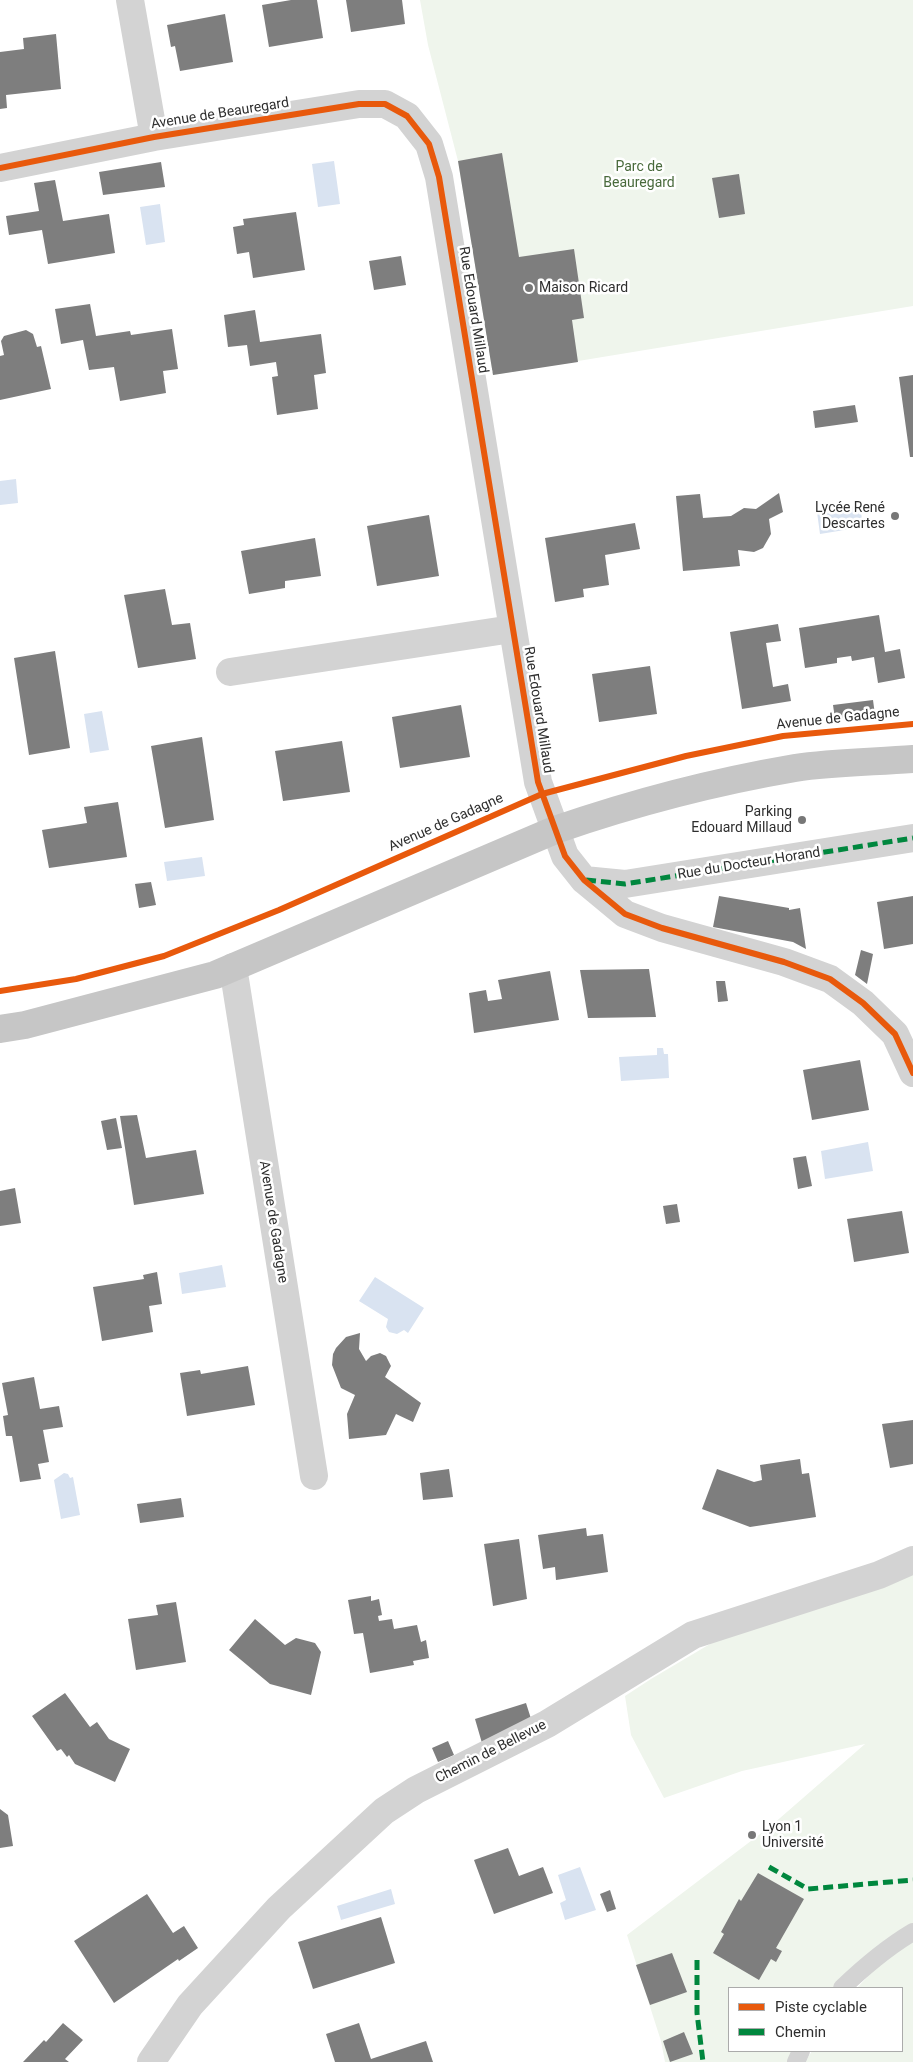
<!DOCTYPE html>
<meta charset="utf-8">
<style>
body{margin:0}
#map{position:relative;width:913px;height:2062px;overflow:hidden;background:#fff;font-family:Roboto,sans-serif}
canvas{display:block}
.legend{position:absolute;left:728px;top:1987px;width:175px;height:65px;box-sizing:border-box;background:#fff;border:1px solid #ababab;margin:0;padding:6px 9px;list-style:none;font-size:15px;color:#2e2e2e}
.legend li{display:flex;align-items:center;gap:10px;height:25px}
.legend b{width:25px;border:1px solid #ababab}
</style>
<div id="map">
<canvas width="913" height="2062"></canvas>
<ul class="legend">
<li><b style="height:6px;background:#e8590c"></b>Piste cyclable</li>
<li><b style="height:6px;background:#00873e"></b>Chemin</li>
</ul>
</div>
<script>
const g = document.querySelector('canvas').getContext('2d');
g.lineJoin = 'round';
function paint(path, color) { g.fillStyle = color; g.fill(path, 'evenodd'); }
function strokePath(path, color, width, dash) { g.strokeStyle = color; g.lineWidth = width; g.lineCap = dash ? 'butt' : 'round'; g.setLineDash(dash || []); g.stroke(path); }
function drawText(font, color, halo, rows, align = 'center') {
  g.font = font + ' Roboto,sans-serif'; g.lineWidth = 5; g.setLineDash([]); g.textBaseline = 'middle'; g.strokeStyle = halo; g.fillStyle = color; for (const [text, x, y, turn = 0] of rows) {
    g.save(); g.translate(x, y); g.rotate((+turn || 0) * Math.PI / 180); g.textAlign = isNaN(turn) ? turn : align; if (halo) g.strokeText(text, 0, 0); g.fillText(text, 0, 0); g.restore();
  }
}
const green = new Path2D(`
 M420 0H913V306L493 375 458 161 428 45Z
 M913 1570V1936L852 1988H729V2051H805L800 2062H665L661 2041 627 1935 772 1825 865 1744 742 1771 664 1798 631 1735 625 1696 651 1679 715 1641Z
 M913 1939V2062H805L812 2051H902V1988H857L893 1950Z`);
const water = new Path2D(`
 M334 161 340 204 318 207 312 164Z
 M160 204 165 242 146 245 140 207Z
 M16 479 18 503 0 505V481Z
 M860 505 863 527 820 534 817 512Z
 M102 711 109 750 90 753 84 714Z
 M202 857 205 876 167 881 164 862Z
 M657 1048H663L664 1054H668L669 1078 621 1081 619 1057 657 1055Z
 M868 1142 873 1171 825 1179 821 1151Z
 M222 1265 226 1287 182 1294 179 1273Z
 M375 1277 424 1308 408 1333 404 1330 397 1334 389 1332 386 1327 388 1319 359 1301Z
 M64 1473 68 1474 70 1478 73 1477 80 1515 61 1519 54 1480Z
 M580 1867 596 1910 565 1920 560 1903 566 1900 558 1875Z
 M391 1889 395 1904 341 1920 337 1906Z`);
const building = new Path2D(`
 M291 0H317L323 38 269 47 262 5Z
 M346 0H402L405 24 351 32Z
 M225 14 233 62 180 71 175 46 171 47 167 25Z
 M56 34 61 89 6 95 7 108 0 109V52L24 49 23 38Z
 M502 153 519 257 574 249 584 318 572 320 578 362 493 375 458 161Z
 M161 162 165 187 103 195 99 172Z
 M739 174 745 214 719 218 712 178Z
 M55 180 63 221 109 214 115 253 48 264 42 230 9 235 6 216 39 211 34 183Z
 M296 212 305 270 253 278 249 252 237 254 233 227 244 225 243 219Z
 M401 256 406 285 374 290 369 261Z
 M90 304 96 336 130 331 131 335 172 329 178 369 163 371 166 393 120 401 114 367 89 370 83 340 61 344 55 309Z
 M255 310 260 342 321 334 326 373 314 375 318 409 277 415 272 377 278 376 276 362 250 366 247 345 228 347 224 315Z
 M26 330 33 334 37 347 41 346 51 389 0 400V356L4 355 1 341 4 336Z
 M913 375V457H910L899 377Z
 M855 405 858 422 815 428 813 411Z
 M779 493 783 512 769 519 771 534 763 548 754 552 738 550 740 566 683 571 676 496 700 494 703 518 731 516 744 508 756 509Z
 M429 515 439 576 377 586 367 526Z
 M635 523 640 549 605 555 609 585 583 589 584 597 555 602 545 538Z
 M315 538 321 576 285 581V588L249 594 241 551Z
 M165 589 172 625 190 623 196 659 138 668 124 595Z
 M879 615 885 652 900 649 905 678 878 683 874 657 852 661 851 656 837 658V663L805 668 799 628Z
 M778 624 781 641 766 643 773 687 788 684 791 701 742 709 730 632Z
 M55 651 70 748 29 755 14 658Z
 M650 666 657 714 599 722 592 674Z
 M873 700 875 715 835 719 833 705Z
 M461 705 470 757 400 768 392 717Z
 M202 737 214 820 165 828 151 746Z
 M342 741 350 792 283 801 275 751Z
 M118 802 127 857 49 868 42 830 87 823 84 807Z
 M151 882 156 905 139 908 135 884Z
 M719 896 789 908V910L800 908 806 949 793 942 713 927Z
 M913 896V944L884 949 877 902Z
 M861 950 873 954 867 984 855 975Z
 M649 969 656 1017 588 1018 580 970Z
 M550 971 559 1020 474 1033 469 993 486 990 488 1001 502 999 498 980Z
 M716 981H725L728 1001 718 1002Z
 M860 1060 869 1110 812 1120 803 1070Z
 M137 1115 146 1158 196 1150 204 1194 134 1205 120 1116Z
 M116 1118 122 1148 107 1150 101 1121Z
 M806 1156 812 1186 798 1189 793 1158Z
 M15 1188 21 1223 0 1226V1191Z
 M677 1204 680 1222 666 1224 663 1206Z
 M902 1211 909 1253 854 1262 847 1219Z
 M157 1272 162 1304 149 1306 153 1332 102 1341 93 1287 144 1279 143 1275Z
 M360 1333 359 1349 366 1361 371 1356 380 1353 386 1356 391 1366 385 1377 421 1403 413 1422 396 1414 386 1435 349 1439 347 1414 355 1395 341 1388 332 1365 333 1354 336 1348 346 1337Z
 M248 1366 255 1405 187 1416 180 1373 200 1370 201 1374Z
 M34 1377 40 1409 59 1406 63 1427 43 1430 49 1462 38 1464 41 1479 20 1482 12 1436H6L3 1416 8 1415 2 1383Z
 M913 1420V1464L890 1468 882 1424Z
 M800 1459 802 1474 809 1473 816 1517 750 1527 702 1509 717 1469 754 1482 762 1480 760 1465Z
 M449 1469 453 1497 423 1500 420 1473Z
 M181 1498 184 1517 140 1523 137 1504Z
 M586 1528 587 1536 603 1534 608 1572 556 1580 555 1567 543 1569 538 1535Z
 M519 1539 527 1599 493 1606 484 1544Z
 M371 1596V1601L379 1599 382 1615 378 1616 379 1621 392 1619 394 1629 417 1625 421 1642 426 1640 429 1658 413 1661 414 1665 370 1673 363 1633 354 1634 348 1600Z
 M176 1602 186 1662 136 1670 128 1619 158 1615 156 1605Z
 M255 1619 285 1645 296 1638 315 1643 321 1652 311 1695 270 1684 229 1650Z
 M65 1693 90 1727 97 1722 109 1739 130 1749 115 1782 75 1764 69 1755 67 1757 61 1749 57 1751 32 1716Z
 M526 1703 533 1725 484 1750 475 1719Z
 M448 1741 454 1755 438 1762 432 1748Z
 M0 1809 8 1815 13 1846 0 1848Z
 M508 1848 519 1876 543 1867 553 1893 494 1914 474 1860Z
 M758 1873 804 1899 776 1948 782 1951 776 1962 771 1959 759 1980 713 1953 724 1934 721 1932 739 1899 741 1901Z
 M610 1890 616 1909 607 1912 600 1894Z
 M147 1894 173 1933 184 1926 198 1948 179 1961 178 1959 114 2003 74 1941Z
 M381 1917 395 1963 313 1989 298 1942Z
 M672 1953 687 1992 650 2005 636 1965Z
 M63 2023 83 2040 65 2059 69 2062H23L44 2040 46 2042Z
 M359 2023 371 2059 426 2041 433 2062H335L326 2034Z
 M684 2032 693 2054 670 2062 663 2041Z`);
const lane = new Path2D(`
 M842 1988C865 1966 886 1948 913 1932
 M796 2062 801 2051`);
const street = new Path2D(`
 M130 0 154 137
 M0 168 154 137 359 104H385L407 116 429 144 439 177 538 782 565 856 584 880 625 914 662 928 784 962 830 979 863 1003 895 1034 913 1073
 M230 672 512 629
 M584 880 625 884 913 838
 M233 967 314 1476
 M151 2062 190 2005 279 1908 384 1811 416 1790 547 1724 693 1635 879 1575 913 1560`);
const primary = new Path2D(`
 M0 1029 25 1025 215 975 555 830C633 803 713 782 795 768 833 762 875 762 913 759`);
const quiet = new Path2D(`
 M586 880 625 884 913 838
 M769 1867 808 1889 913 1880
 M697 1960V2013L703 2062`);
const cycleway = new Path2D(`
 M0 168 154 137 359 104H385L407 116 429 144 439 177 538 782 565 856 584 880 625 914 662 928 784 962 830 979 863 1003 895 1034 913 1073
 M0 991 76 979 164 956 279 910 542 794 686 756 783 736 913 724`);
const markers = [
 [529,288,5,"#777"],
 [895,516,5,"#777"],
 [802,820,5,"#777"],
 [752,1835,5,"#777"]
];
const streetNames = [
 ["Avenue de Beauregard",220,114,-9],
 ["Rue Edouard Millaud",473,310,81],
 ["Rue Edouard Millaud",538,710,81],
 ["Avenue de Gadagne",838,719,-6],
 ["Avenue de Gadagne",446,823,-24],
 ["Rue du Docteur Horand",749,864,-9],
 ["Avenue de Gadagne",273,1222,81],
 ["Chemin de Bellevue",491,1752,-27]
];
const parkNames = [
 ["Parc de",639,167],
 ["Beauregard",639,183]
];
const poiNames = [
 ["Maison Ricard",539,288],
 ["Lycée René",885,508,"right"],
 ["Descartes",885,524,"right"],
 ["Parking",792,812,"right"],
 ["Edouard Millaud",792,828,"right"],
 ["Lyon 1",762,1827],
 ["Université",762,1843]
];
paint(green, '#eff5ec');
paint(water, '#d9e3f1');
paint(building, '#7e7e7e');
strokePath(lane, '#d3d3d3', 18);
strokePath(street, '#d3d3d3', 28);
strokePath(primary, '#c6c6c6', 28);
strokePath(quiet, '#00873e', 5, [10, 5]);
strokePath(cycleway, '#e8590c', 6);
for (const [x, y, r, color] of markers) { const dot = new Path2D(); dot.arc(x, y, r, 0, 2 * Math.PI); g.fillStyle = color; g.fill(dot); strokePath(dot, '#fff', 2); }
drawText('14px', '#2e2e2e', '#fff', streetNames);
drawText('14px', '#496a3c', '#fff', parkNames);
drawText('14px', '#2e2e2e', '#fff', poiNames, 'left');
</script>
